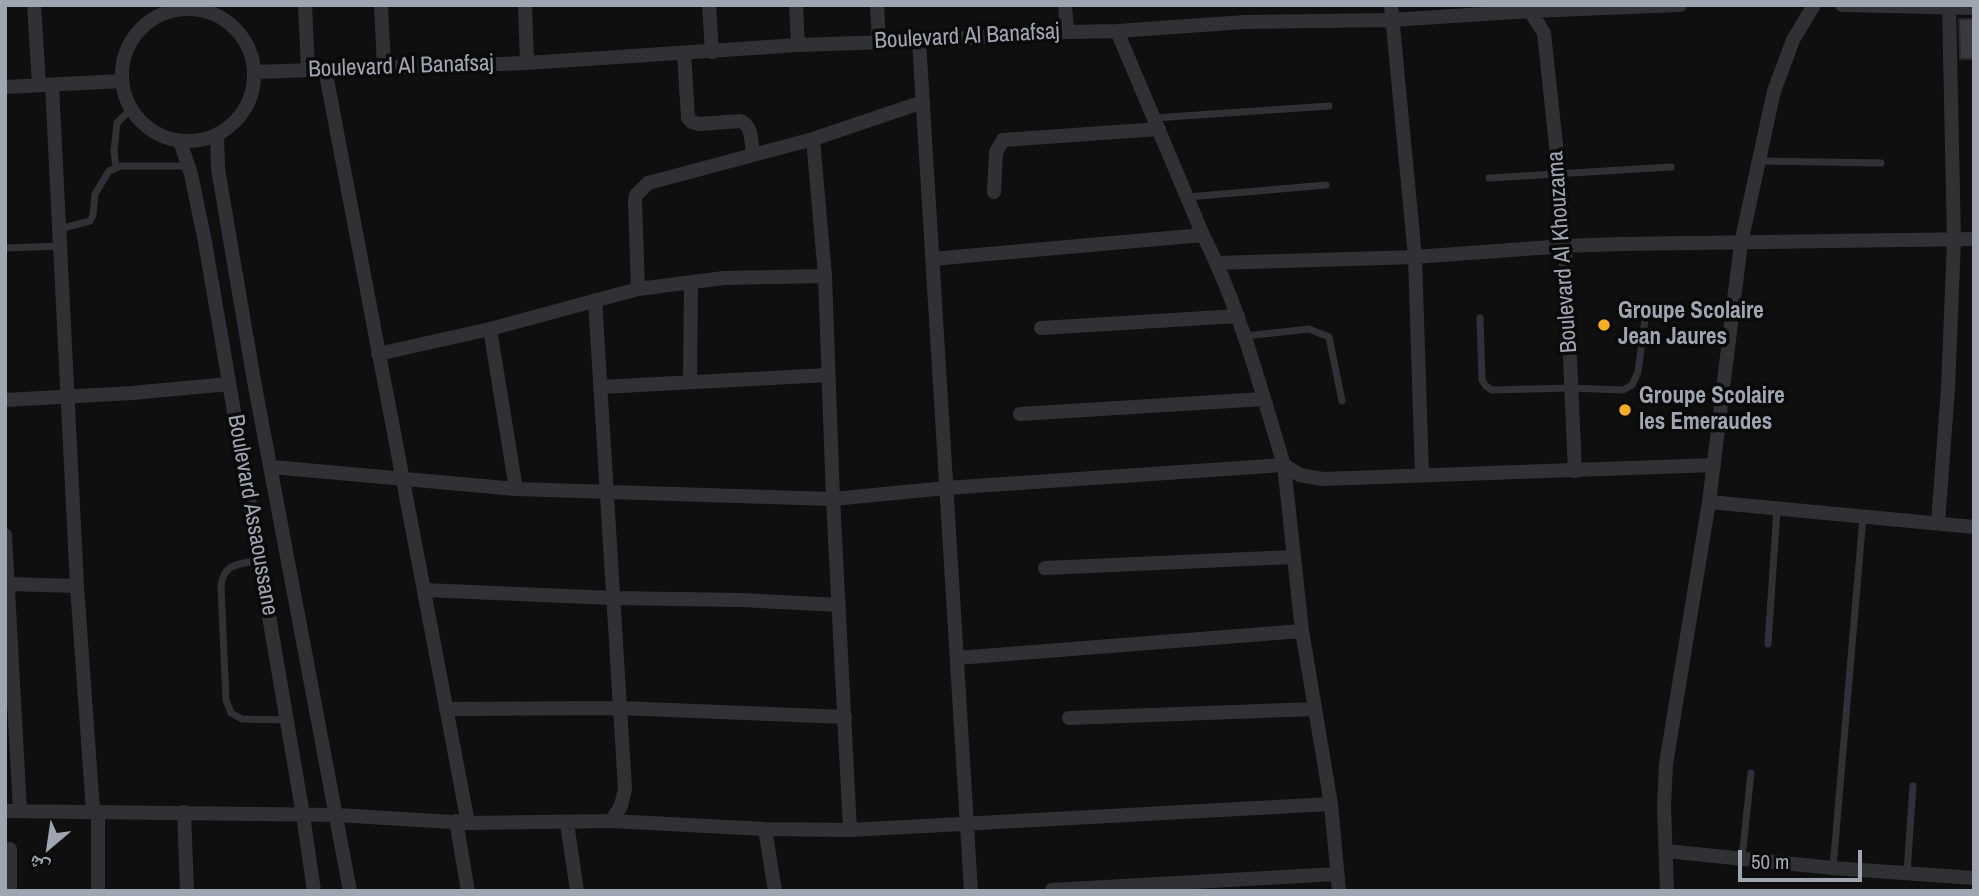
<!DOCTYPE html>
<meta charset="utf-8">
<style>
body{margin:0}
#map{position:relative;width:1979px;height:896px;overflow:hidden;background:#0f0f10;font-family:"Archivo Narrow","Noto Naskh Arabic",sans-serif}
canvas{display:block}
.frame{position:absolute;inset:0;border:7px solid #a0a5b2;pointer-events:none}
.north{position:absolute;left:14px;top:812px;width:70px;height:70px;-webkit-text-stroke:5px #0a0a0b;paint-order:stroke;rotate:209deg;font-size:19px;font-weight:700;line-height:28px;text-align:center;color:#a0a5b2}
.north::after{content:'';display:block;margin:auto;width:24px;height:32px;background:#a0a5b2;clip-path:polygon(50% 0,100% 100%,50% 72%,0 100%)}
.scale{position:absolute;left:1738px;top:850px;width:124px;height:32px;box-sizing:border-box;border:4px solid #a0a5b2;border-top:0;padding-left:9px;font-size:21px;line-height:24px;white-space:nowrap;color:#a0a5b2;-webkit-text-stroke:5px #0a0a0b;paint-order:stroke}
</style>
<div id="map">
<canvas width="1979" height="896"></canvas>
<div class="frame"></div>
<div class="north">ش</div>
<div class="scale">50 m</div>
</div>
<script>
const g = document.querySelector('canvas').getContext('2d');
g.lineJoin = 'round';
function paint(path, color) { g.fillStyle = color; g.fill(path, 'evenodd'); }
function strokePath(path, color, width, dash) { g.strokeStyle = color; g.lineWidth = width; g.lineCap = dash ? 'butt' : 'round'; g.setLineDash(dash || []); g.stroke(path); }
function drawText(font, color, halo, rows, align = 'center') {
  g.font = font + ' "Archivo Narrow",sans-serif'; g.lineWidth = 7; g.setLineDash([]); g.textBaseline = 'middle'; g.strokeStyle = halo; g.fillStyle = color; for (const [text, x, y, turn = 0] of rows) {
    g.save(); g.translate(x, y); g.rotate((+turn || 0) * Math.PI / 180); g.textAlign = isNaN(turn) ? turn : align; if (halo) g.strokeText(text, 0, 0); g.fillText(text, 0, 0); g.restore();
  }
}
const building = new Path2D(`
 M1959 19H1974V59H1960Z`);
const lane = new Path2D(`
 M1154 118 1329 106
 M1760 161 1881 163
 M116 168 114 151 117 123 131 109
 M1489 178 1671 167
 M1188 197 1326 185
 M60 229 90 221 93 215 95 194 109 171 121 166H188
 M5 248 61 246
 M1480 318 1482 380 1486 386 1492 390 1571 388 1623 390 1632 385 1638 372 1646 312
 M1245 336 1309 329 1329 337 1342 401
 M259 560C239 565 224 562 221 586L226 700 231 713 242 719 286 720
 M1768 644 1777 509
 M1742 858 1751 773
 M1833 868 1863 517
 M1907 872 1913 786`);
const street = new Path2D(`
 M34 5 39 85
 M305 5 308 69
 M381 5 384 67
 M525 5 527 63
 M709 5 712 52
 M796 5 798 45
 M877 5 879 42
 M1065 5 1067 32
 M1391 5 1415 257 1422 475
 M1530 5V11L1544 33 1556 145 1565 246 1575 471
 M1842 5 1974 8
 M122 75a66 66 0 1 1 132 0a66 66 0 1 1-132 0Z
 M1117 31 1203 235C1240 308 1260 387 1284 465L1300 475 1323 479 1714 465
 M919 41 971 891
 M684 53 688 118 692 122 699 124 740 121C753 125 751 143 753 155
 M325 69 468 823
 M254 72 527 63 798 45 919 41 1067 32 1117 31 1245 22 1392 20 1530 11 1680 5
 M52 85 77 586 93 811
 M5 87 122 81
 M217 135 218 169 254 381 350 891
 M813 139 825 276 833 499 850 830
 M180 141 191 174 205 242 303 815 314 891
 M994 192 996 152 1003 140 1159 129
 M932 259 1203 235
 M1217 263 1415 257 1565 246 1620 244 1974 239
 M638 289 635 201 636 195 648 183 813 139 923 102
 M595 300 625 789 621 806 611 821
 M1041 328 1238 316
 M490 329 516 489
 M378 354 490 329 638 289 724 278 825 276
 M690 382 691 282
 M601 387 828 375
 M5 400 132 393 229 384
 M1020 414 1264 399
 M272 467 516 489 833 499 946 488 1284 465 1302 631 1331 804 1339 891
 M1709 502 1974 527
 M1938 523 1948 388 1954 240 1949 5
 M5 535 20 811
 M1045 568 1293 557
 M7 584 77 586
 M424 590 613 598 741 600 839 605
 M957 658 1302 631
 M446 709 620 708 845 717
 M1069 718 1315 709
 M5 811 337 815 468 823 611 821 765 829 850 830 1331 804
 M184 812 187 891
 M456 821 468 891
 M567 823 577 891
 M765 829 775 891
 M10 849V891
 M1666 851 1833 868 1974 878
 M1052 890 1337 874
 M98 891V811
 M1667 891 1664 806 1666 764 1709 502 1741 243 1774 91 1793 40 1814 5`);
const markers = [
 [1604,325,7,"#f5ae22"],
 [1625,410,7,"#f5ae22"]
];
const streetNames = [
 ["Boulevard Al Banafsaj",967,37,-3],
 ["Boulevard Al Banafsaj",401,67,-2],
 ["Boulevard Al Khouzama",1563,252,-94],
 ["Boulevard Assaoussane",252,515,80]
];
const poiNames = [
 ["Groupe Scolaire",1618,312],
 ["Jean Jaures",1618,338],
 ["Groupe Scolaire",1639,397],
 ["les Emeraudes",1639,423]
];
paint(building, '#393a3e');
strokePath(building, '#29292c', 2);
strokePath(lane, '#303135', 7);
strokePath(street, '#303135', 14);
for (const [x, y, r, color] of markers) { const dot = new Path2D(); dot.arc(x, y, r, 0, 2 * Math.PI); g.fillStyle = color; g.fill(dot); strokePath(dot, '#0a0a0b', 2.5); }
drawText('23px', '#a0a5b2', '#0a0a0b', streetNames);
drawText('bold 23px', '#a0a5b2', '#0a0a0b', poiNames, 'left');
</script>
